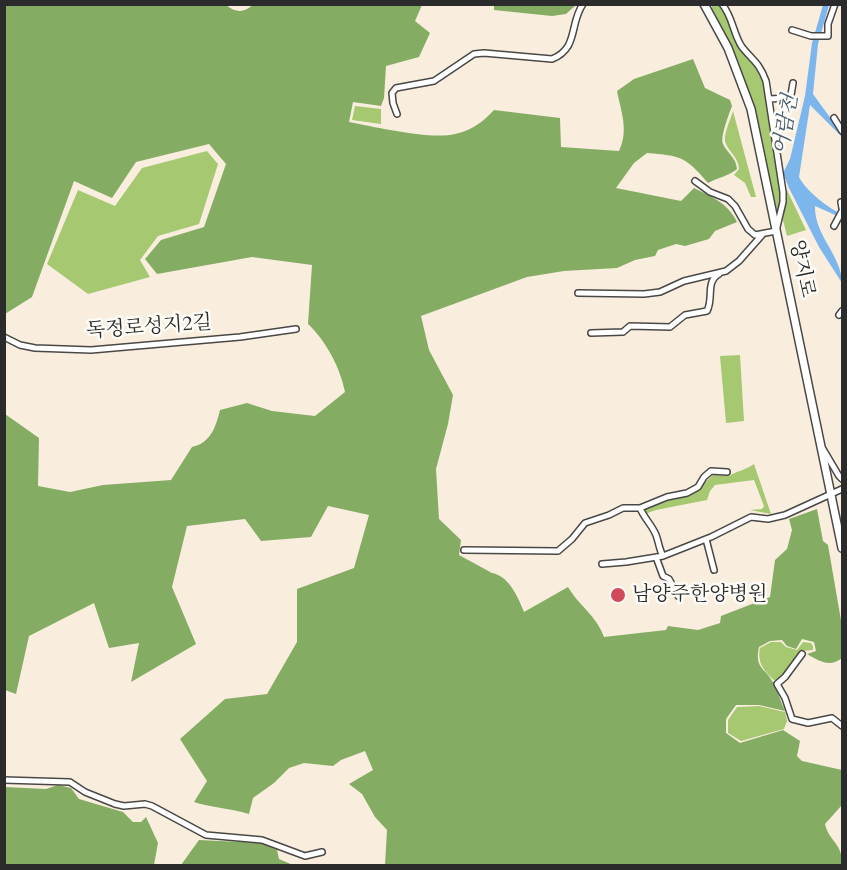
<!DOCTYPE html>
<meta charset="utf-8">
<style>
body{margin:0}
#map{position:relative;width:847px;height:870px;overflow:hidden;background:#f9eede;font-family:Cardo,serif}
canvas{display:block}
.frame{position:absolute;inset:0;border:6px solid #2b2b2b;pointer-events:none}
</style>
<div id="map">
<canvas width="847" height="870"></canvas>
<div class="frame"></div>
</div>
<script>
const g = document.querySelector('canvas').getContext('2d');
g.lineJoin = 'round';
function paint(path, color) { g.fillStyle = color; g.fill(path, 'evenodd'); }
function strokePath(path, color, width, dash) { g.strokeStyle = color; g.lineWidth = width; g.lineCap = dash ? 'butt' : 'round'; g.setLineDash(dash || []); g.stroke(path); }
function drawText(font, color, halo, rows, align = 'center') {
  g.font = font + ' Cardo,"Noto Serif KR",serif'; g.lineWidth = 5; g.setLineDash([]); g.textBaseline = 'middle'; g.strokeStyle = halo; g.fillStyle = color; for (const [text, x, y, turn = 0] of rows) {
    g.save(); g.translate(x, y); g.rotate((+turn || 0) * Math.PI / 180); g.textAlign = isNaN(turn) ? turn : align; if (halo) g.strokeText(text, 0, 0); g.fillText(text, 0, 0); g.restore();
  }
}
const green = new Path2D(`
 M712 5H718L728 17 735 40 740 48 758 69 764 88 781 195 778 214 749 92 731 48 712 9Z
 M355 106 381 109V124L352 120Z
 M733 111 756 197H751L745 183 734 175 739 169C738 157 730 153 726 144 722 136 731 119 733 111Z
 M207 151 218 164 199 224 158 236 140 260 150 277 88 294 47 264 78 190 115 206 142 168Z
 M787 190 806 230 787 236 783 220Z
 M740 355 744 421 726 423 720 356Z
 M754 464 771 514 750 510 762 509 764 506 754 480 715 485 710 491 707 500 656 510 645 514 646 508 695 492 713 475 729 476C737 471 746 470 754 464Z
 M771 642H781L786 647 797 650 803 642 811 643 813 646V650L801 651 782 676 775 681C764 671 757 663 760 648Z
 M759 706 785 712 787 721 784 729 741 741 728 733V720L737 707Z`);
const forest = new Path2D(`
 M226 5C236 13 244 13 254 4L422 5 415 21 430 33 419 57 386 66 384 98 381 106 353 102 349 122C375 127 431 140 455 134 471 131 484 121 494 110L560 118 561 147 619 151C629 130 621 112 617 91L634 79 693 59 705 88 730 100 732 106C729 114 720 137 723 144 727 153 736 157 737 169 731 175 717 178 708 183 685 156 681 156 647 153L634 163 616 188 681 201 694 188C712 197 728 203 737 222L715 231 709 239 685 246 676 244 658 250 655 256 635 260 617 268 564 271 527 277 421 316 429 350 453 395 448 424 436 469 439 519 461 540 459 555 492 573C509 576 518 597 524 612L568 587C580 607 596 615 604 637L666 630 668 626 698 630 720 623 721 616 770 597 775 560 787 549 792 530 789 519 817 509 823 541 828 545 842 626V658C830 668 819 661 807 654L816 651 814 642 802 639 796 649 787 646 782 640 770 641 759 647C754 669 766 668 774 684 778 693 781 702 785 711L759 705H736L726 719V733L740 743 783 730 800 741 797 756 802 761 842 770V805L825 824C829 842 843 843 842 865H385L387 830 375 817 362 794 349 784 373 770 365 751 341 760 333 766 304 763 289 768 274 783 253 798 249 814C230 808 212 808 194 802L207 781 180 739 225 699 267 694 297 642V589L354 568 369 515 328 506 311 537 261 541 245 519 187 526 172 587 196 644 131 682 139 643 109 648 94 603 29 636 16 694 5 690V414L39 438 38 486 70 492 103 485 171 480 192 447C211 443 216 426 220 410L247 403 272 411 315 416 345 392C340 367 326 341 308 324L312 265 252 257 157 274 145 259 161 240 204 227 226 164 209 144 136 162 112 198 74 181 32 297 5 314V5Z
 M494 5V4L576 5 566 14 552 16 494 10Z
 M58 785 71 788 79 799 123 812 133 822H141L146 817 158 843 154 865H5V787L46 789Z
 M199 840 261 843 277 850 279 859 293 865H181Z`);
const water = new Path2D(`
 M823 5H829L818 44 813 94 842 134V137L810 105 799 177C805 190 829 209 842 214V218L815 206C814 235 842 256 842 283L819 247 789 188 783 173 790 159 805 96 812 43Z`);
const minor = new Path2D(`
 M792 30 811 36H828V24L835 4
 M770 99 786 98 791 95 793 83
 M397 114 393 103 392 93 396 88 434 81 474 54 484 53 552 59C579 48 569 24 583 4
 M834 118 842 131
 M695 181 710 192 728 199 735 206 748 229 755 235 776 231 783 202V192L766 81C759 62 753 61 742 47 733 34 733 17 722 4
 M841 202 842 208
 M834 226 842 211
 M578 293 644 294 660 292 684 281 726 271 739 261 762 235
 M839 315 842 311
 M591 333 623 332 630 326 670 327 685 315 707 311C714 298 705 282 719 274
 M4 337 20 345 35 348 91 350 240 337 296 329
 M823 449 839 476 842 479
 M640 508C644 518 652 525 656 535 659 543 659 549 663 556
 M706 539 714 570
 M464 550 558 551 572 539 585 523 609 515 623 508H640L667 497 687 493 698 487 704 477 711 471 727 472
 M656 557 663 576 669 579 678 596
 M602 564 626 562 663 556 711 537 751 517 768 519 785 515 842 489
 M802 654 785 677 777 684 785 698 792 719 808 723 832 718 842 726
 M4 780 70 782 85 792 115 804 124 806 145 804 152 806 206 835 262 840 305 856 322 852`);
const tertiary = new Path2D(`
 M704 4 728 48 751 109 842 548`);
const markers = [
 [618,595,8,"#d1495b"]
];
const streetNames = [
 ["양지로",801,269,78],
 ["독정로성지2길",149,328,-4]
];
const poiNames = [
 ["남양주한양병원",632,595]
];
const waterNames = [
 ["어람천",787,125,-80]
];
paint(green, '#a5c871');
paint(forest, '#84ac63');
paint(water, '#7cb6ed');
strokePath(minor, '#4a4846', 8);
strokePath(tertiary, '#4a4846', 10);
strokePath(minor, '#fff', 5);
strokePath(tertiary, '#fff', 7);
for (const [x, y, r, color] of markers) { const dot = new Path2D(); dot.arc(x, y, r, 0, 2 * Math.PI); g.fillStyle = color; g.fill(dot); strokePath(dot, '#fdfcf7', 2); }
drawText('20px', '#2b2b2b', '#fdfcf7', streetNames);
drawText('20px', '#2b2b2b', '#fdfcf7', poiNames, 'left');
drawText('italic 21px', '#475c6f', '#fdfcf7', waterNames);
</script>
